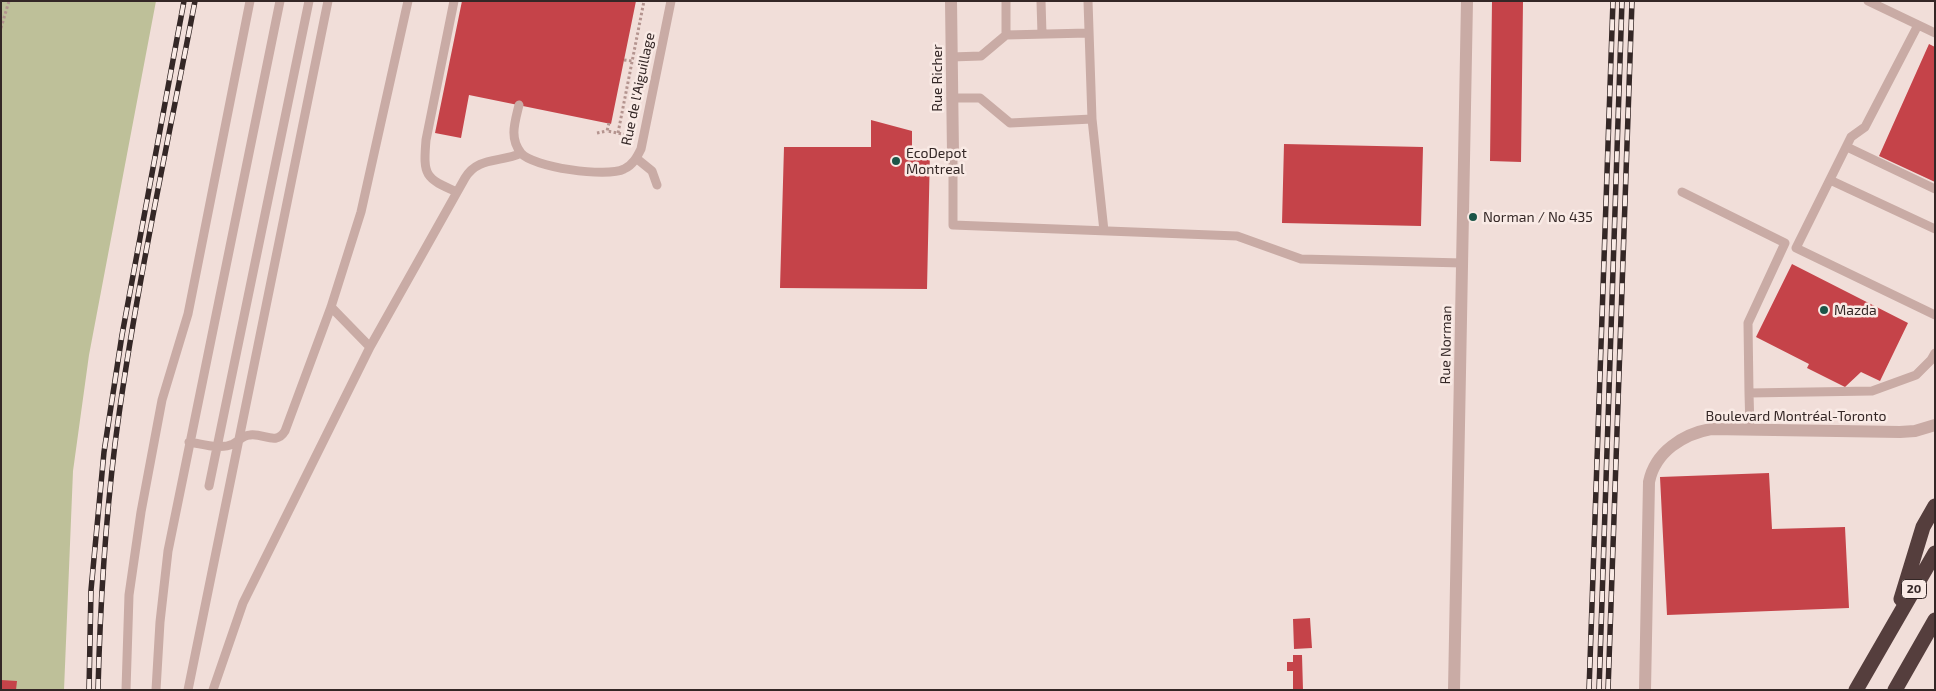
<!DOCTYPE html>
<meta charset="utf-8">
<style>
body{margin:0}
#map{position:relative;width:1936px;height:691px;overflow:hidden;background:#f1ded9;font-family:"Exo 2",sans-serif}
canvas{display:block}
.frame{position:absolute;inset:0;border:2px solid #342726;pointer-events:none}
</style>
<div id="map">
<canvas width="1936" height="691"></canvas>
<div class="frame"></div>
</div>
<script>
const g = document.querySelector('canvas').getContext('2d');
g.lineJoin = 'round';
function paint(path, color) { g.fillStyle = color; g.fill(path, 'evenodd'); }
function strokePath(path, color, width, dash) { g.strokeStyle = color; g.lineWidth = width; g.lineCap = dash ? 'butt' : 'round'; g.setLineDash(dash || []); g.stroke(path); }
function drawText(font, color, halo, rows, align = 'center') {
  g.font = font + ' "Exo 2",sans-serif'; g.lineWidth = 5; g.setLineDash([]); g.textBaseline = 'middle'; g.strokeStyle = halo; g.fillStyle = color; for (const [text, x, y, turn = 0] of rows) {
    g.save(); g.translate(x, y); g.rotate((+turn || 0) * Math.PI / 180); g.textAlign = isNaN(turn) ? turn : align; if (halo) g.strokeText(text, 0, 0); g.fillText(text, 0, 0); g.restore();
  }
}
const green = new Path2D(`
 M1 1H156L89 355 73 471 64 690H1Z`);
const building = new Path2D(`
 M462 1H636L611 124 469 95 461 138 435 133Z
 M1492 1H1523L1521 162 1490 161Z
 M1929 44 1935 47V182L1879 156Z
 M871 120 912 131V152L930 150 927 289 780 288 784 147H871Z
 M1284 144 1423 147 1421 226 1282 223Z
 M1792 264 1908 323 1880 381 1861 372 1845 387 1807 368 1809 364 1756 337Z
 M1769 473 1772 529 1845 527 1849 608 1667 615 1660 477Z
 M1310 618 1312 648 1294 649 1293 619Z
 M1293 655H1302L1303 690H1293V671H1287V662H1293Z
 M1 680 17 681 16 690H1Z`);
const path = new Path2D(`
 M1 28 9 1
 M624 60 632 61
 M609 123 607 131 633 136
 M597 133 607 131
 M618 133 644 1`);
const service = new Path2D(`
 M454 1 426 140C423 176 425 178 457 192
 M1006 1V35L1088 33
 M1041 1 1042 34
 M1088 1 1092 119 1104 231
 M1868 1 1935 33
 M1918 25 1865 127 1851 137 1796 248 1935 315
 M951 57 981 56 1006 35
 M951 98H980L1010 123 1092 119
 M519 105C515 122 509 138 521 153 532 167 607 178 624 169 633 165 637 157 641 149L671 1
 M1847 147 1935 189
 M953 154V225L1237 236 1301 259 1463 263
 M636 158 652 171 657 185
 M1830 180 1935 229
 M1682 192 1785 243 1748 323 1749 393
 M331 307 370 347
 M1750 429 1749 393 1872 391 1916 375 1931 360 1935 353
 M189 442C203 444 220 450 233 444 239 441 243 435 250 435 264 433 276 446 285 431L331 307 361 212 408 1
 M209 486 309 1
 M126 690 129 595 141 512 162 400 188 314 250 1
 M156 690 160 622 168 551 280 1
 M188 690 328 1
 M213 690 243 603 370 347 465 178C478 156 501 163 521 153`);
const minor = new Path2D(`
 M951 1 953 154
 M1645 690 1649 482C1655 452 1683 434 1711 429L1900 432 1915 431 1935 425`);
const tertiary = new Path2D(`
 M1454 690 1467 1`);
const motorway = new Path2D(`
 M1901 599 1923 527 1935 506
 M1856 690 1935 553
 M1895 690 1935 620`);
const rail = new Path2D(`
 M89 690 91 590 104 452 122 335 184 1
 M98 690C100 608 105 526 115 444 134 296 167 148 195 1
 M1589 690 1613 1
 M1599 690 1622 1
 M1608 690 1632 1`);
const markers = [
 [896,161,5,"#1c5548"],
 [1473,217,5,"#1c5548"],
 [1824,310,5,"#1c5548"]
];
const shields = [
 [1914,589,25]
];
const shieldNames = [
 ["20",1914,589]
];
const streetNames = [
 ["Rue Richer",937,78,-90],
 ["Rue de l'Aiguillage",638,89,-78],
 ["Rue Norman",1446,345,-89],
 ["Boulevard Montréal-Toronto",1796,416]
];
const poiNames = [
 ["EcoDepot",906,153],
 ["Montreal",906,169],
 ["Norman / No 435",1483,217],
 ["Mazda",1834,310]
];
paint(green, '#bec099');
paint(building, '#c54349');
strokePath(path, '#b4948f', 3, [2.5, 2.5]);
strokePath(service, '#c9aba5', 9);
strokePath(minor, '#c9aba5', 12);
strokePath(tertiary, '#c9aba5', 12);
strokePath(motorway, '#553e3d', 15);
strokePath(rail, '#342726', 5.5);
strokePath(rail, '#f9eae5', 4, [11]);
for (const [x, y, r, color] of markers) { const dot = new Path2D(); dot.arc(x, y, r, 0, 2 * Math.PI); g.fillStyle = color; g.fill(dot); strokePath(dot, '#f9eae5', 2); }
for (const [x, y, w] of shields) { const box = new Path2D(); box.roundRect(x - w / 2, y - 9.5, w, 19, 4); g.fillStyle = '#f9eae5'; g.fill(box); strokePath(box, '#342726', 1); }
drawText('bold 12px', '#342726', null, shieldNames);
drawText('14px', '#342726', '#f9eae5', streetNames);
drawText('14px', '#342726', '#f9eae5', poiNames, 'left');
</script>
